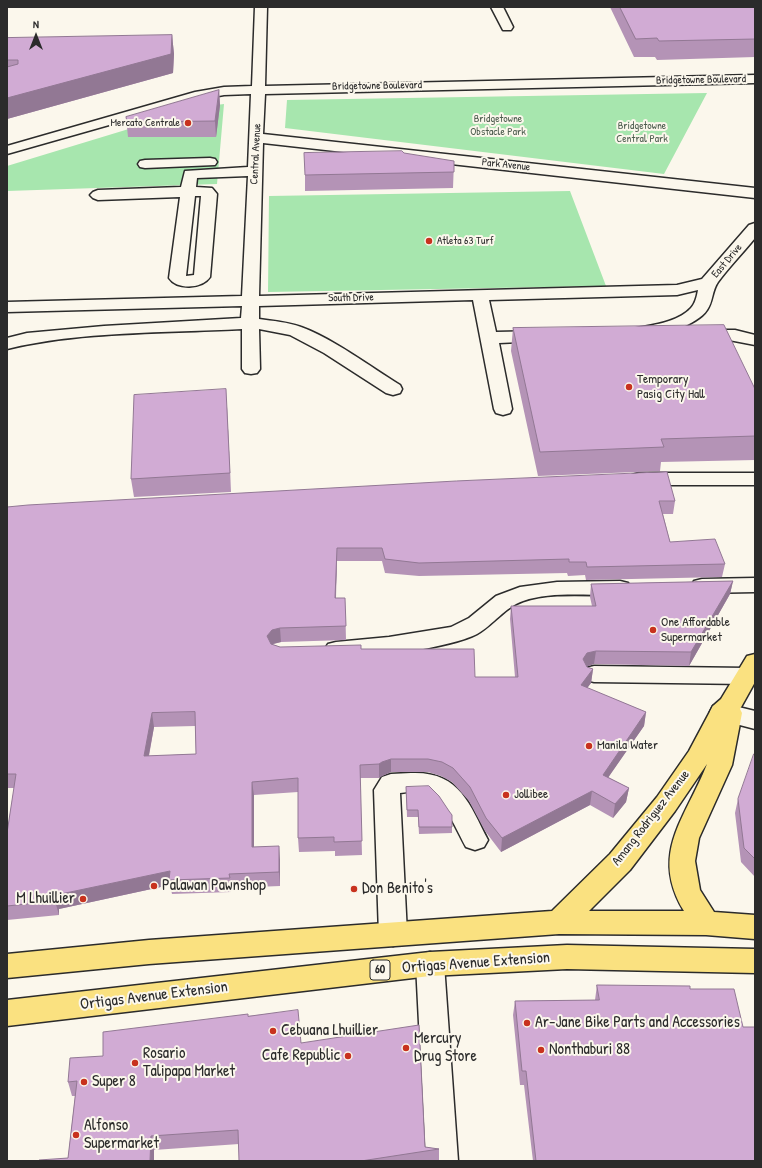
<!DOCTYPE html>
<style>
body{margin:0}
#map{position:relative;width:762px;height:1168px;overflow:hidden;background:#fbf7ec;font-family:"Patrick Hand",sans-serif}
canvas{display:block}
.frame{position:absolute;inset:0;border:8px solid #2b2b2b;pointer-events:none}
.north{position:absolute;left:16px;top:16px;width:40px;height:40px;-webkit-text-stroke:3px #fbf7ec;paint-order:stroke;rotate:0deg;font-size:11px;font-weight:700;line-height:16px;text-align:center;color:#2b2b2b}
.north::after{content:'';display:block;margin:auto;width:14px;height:18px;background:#2b2b2b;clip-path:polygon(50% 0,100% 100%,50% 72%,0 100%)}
</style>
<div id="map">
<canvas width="762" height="1168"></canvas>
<div class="frame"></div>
<div class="north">N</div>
</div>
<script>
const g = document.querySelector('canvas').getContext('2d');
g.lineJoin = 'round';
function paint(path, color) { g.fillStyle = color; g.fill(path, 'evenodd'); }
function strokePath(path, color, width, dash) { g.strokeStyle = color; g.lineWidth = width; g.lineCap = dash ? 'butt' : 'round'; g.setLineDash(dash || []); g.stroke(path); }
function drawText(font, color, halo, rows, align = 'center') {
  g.font = font + ' "Patrick Hand",sans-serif'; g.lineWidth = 4; g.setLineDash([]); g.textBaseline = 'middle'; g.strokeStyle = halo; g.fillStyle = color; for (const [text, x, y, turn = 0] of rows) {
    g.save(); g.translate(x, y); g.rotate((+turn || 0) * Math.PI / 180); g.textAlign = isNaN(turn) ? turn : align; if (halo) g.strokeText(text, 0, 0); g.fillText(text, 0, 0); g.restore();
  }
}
const green = new Path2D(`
 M707 93 664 174 285 128 287 100Z
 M224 104 217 184 7 191V166L201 107Z
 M570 191 606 286 268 292 269 196Z`);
const minor = new Path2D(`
 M255 7H267L265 86 755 75V83L265 94 263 134 755 188V198L263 143 259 296 677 285 702 279 749 225 755 223V238C743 253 729 267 718 282 712 290 713 302 707 310 697 326 650 341 632 337L629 333 632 329C651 325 677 323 691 308 695 304 697 296 698 290L677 295 489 300 496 332 542 331 548 332 551 336 548 340 542 341 499 343 512 409 510 413 503 415 496 413 494 409 473 300 259 306V319C273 321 288 322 301 327 332 338 371 367 400 385L402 389 400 393 393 395 386 393 324 353 290 335 259 329 260 369 257 373 251 374 245 373 242 369V329C167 333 79 331 7 349V338L27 333 104 326 241 318 242 306 7 312V302L242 296 248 176 197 178 196 187 212 188 217 194 210 277C202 289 177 290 169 278L180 197 98 200 93 198 90 195 93 192 98 190 181 187 185 171 248 167 251 94 224 95 197 100 7 154V146L195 92 224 87 252 86ZM195 196H201L194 275 186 276Z
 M491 7H503L513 27 511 30H503Z
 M210 158 215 159 217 162 215 165 145 168 140 167 138 164 140 161 145 160Z
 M723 330H735L755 335V345L729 340 703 345 697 344 694 340 697 336Z
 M639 473H755V485H639L632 483 629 479 632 475Z
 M755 578V592L702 593 694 591 691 586 694 581 702 579Z
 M620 581 628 583 631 588 628 593 620 595C589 596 553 591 523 601 505 607 493 625 477 634 453 647 353 663 328 656L324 650 328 644 336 642 389 637 451 627 469 618 496 596 520 587 557 582Z
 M594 666 747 668 755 670V682L747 684 594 682 586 680 582 674 586 668Z
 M722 703 755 711V729L713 718 710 712 713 706Z
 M411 773C459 771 469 803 488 840L484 847 475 850 466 847C458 833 444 799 429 792 421 789 408 792 400 793L407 934 403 942 393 946 383 942 379 934 374 790 382 777 391 774Z
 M430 952 440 955 444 964 458 1161H426L416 964 420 955Z`);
const major = new Path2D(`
 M755 654V682L740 709 742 713 732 765 699 838 695 861 700 890 714 912 755 915V939L706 935 559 934 149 964 7 978V954L149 940 552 911 610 854 657 797 689 751 713 706 721 699 747 656ZM707 764C686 818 649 853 684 911H589L630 870 675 811Z
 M567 945 755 949V973L567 969 430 976 7 1026V1000L430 952Z`);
const wall = new Path2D(`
 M610 7H755V57L657 60 655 57H634Z
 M172 35 174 54 173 73 7 119V38Z
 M219 90 220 105 216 137H128L126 117Z
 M454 161 453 188 305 191V175Z
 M513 328 755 389V460L661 462 660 471 538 476 511 351Z
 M227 407 231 492 134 497 131 479Z
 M675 501 673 514H663L670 542 725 564 722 577 586 580 585 575 568 576 567 573 419 576 385 573 382 561H337L336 598H345L346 640 281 642 273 644H272L280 647 362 649 475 677H515L510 619 511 606H592L590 597 591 584 733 581 730 594 689 666 594 664 586 666 587 667 593 669 591 683 587 688 646 712 644 726 608 777 629 788 626 802 613 818 590 805 501 852 485 831 469 801 452 782 441 776 428 772H391L382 776 379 778H360L362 855 335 856V851L299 852 298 838V792L254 795V847L280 860V886L231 888V892L172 894 170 885 59 909V915L7 920V833L14 788H7V507ZM195 726 196 754 149 756 154 727Z
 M755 754V877L741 862 735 813 738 799Z
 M406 787 452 827V833L419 834 418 817H407Z
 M597 985 690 989 743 1027 755 1161H533L524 1085H520L513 1015 515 1001 595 1000Z
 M248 1016 301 1043 425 1147 439 1149V1161H239V1144L154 1150V1161H39L68 1158 75 1096H72L68 1082 103 1056Z`);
const shadedWall = new Path2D(`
 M172 35 174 54 173 73 7 119V98Z
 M219 90 220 105 216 137 215 121Z
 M226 389 227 407 231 492 230 473Z
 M337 548V561L335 611V598Z
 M733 581 730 594 689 666 691 652Z
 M280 628 281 642 273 644 268 650 267 636 272 630Z
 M596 651 594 664 586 667 583 659 587 653Z
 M593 669 591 683 579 699 581 685Z
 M646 712 644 726 601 788 603 775Z
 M152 713 154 727 146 770 144 756Z
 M391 759V772L382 776 379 778V764L382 762Z
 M252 782 254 795V861L252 847Z
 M629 788 626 802 613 818 615 804Z
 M592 791 590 805 501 852 502 838Z
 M279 846 280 860V886L279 872Z
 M170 871 169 880 170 885 59 909V915L55 901 56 895Z
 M151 1136 154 1150V1161H150Z`);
const building = new Path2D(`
 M620 7H755V39L659 41 657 38 636 39Z
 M172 35 171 54 7 98V67L18 64V60H7V38Z
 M219 90 215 121 127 122 126 117Z
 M402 151 404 153 454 161V172L305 175 304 153Z
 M724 325 755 389V436L661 439 664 447 540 452 513 328Z
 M226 389 230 473 131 479 134 395Z
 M667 472 675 501H659L670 542 715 539 725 564 587 567 586 562H569V559L419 563 385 559 382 548H337L335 598H345L346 626 280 628 272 630 267 636 271 644 280 647 361 645V649H474L475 677H518L511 606H596L591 584 733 581 691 652 596 651 587 653 583 659 587 667 593 669 581 685 646 712 603 775 629 788 615 804 592 791 502 838 486 818 470 787 453 768 442 762 428 759H391L382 762 379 764 360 765 362 841 334 842V837L298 838V778L252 782V847L279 846V872L229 874 230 878 169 880 170 871 56 895 55 901 7 906V833L16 774H7V507L28 505 456 481ZM195 712 196 754 144 756 152 713Z
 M754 754H755V859L744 848 738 799Z
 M429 786 439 796 449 811 452 815V827H419L418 810H407L406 787Z
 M597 985 690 986V989H734L743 1027H755V1161H536L526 1071H522L515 1001 599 1000Z
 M298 1010 301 1043 419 1025 425 1147 439 1149 361 1161H239L238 1130 151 1136 150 1161H39V1160L68 1158 77 1081 68 1082 70 1058 103 1056V1032L248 1014V1016Z`);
const markers = [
 [188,123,4,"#c8321e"],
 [429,241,4,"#c8321e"],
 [629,387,4,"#c8321e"],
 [653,630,4,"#c8321e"],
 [589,746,4,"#c8321e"],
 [506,795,4,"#c8321e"],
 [154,886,4,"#c8321e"],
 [354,889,4,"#c8321e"],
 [83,899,4,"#c8321e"],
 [527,1023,4,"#c8321e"],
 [273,1031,4,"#c8321e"],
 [406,1048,4,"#c8321e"],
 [541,1050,4,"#c8321e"],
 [348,1056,4,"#c8321e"],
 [135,1063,4,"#c8321e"],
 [84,1082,4,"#c8321e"],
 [76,1135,4,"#c8321e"]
];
const farStreetnames = [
 ["Bridgetowne Boulevard",701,80,-1],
 ["Bridgetowne Boulevard",377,86,-1],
 ["Central Avenue",256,154,-87],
 ["Park Avenue",506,165,6],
 ["East Drive",727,261,-50],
 ["South Drive",351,298,-1]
];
const farParknames = [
 ["Bridgetowne",498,119],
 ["Obstacle Park",498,132],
 ["Bridgetowne",642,126],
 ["Central Park",642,139]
];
const farPoinames = [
 ["Mercato Centrale",180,123],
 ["Atleta 63 Turf",437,241,"left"]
];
const shields = [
 [380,970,20]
];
const shieldNames = [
 ["60",380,970]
];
const poiNames = [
 ["Temporary",637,380],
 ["Pasig City Hall",637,395],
 ["One Affordable",661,623],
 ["Supermarket",661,638],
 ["Manila Water",597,746],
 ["Jollibee",514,795]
];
const streetNames = [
 ["Amang Rodriguez Avenue",651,818,-52]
];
const nearPoinames = [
 ["Palawan Pawnshop",162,886],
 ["Don Benito's",362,889],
 ["M Lhuillier",75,899,"right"],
 ["Ar-Jane Bike Parts and Accessories",535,1023],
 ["Cebuana Lhuillier",281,1031],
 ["Mercury",414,1039],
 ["Drug Store",414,1057],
 ["Nonthaburi 88",549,1050],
 ["Rosario",143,1054],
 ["Talipapa Market",143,1072],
 ["Cafe Republic",340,1056,"right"],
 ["Super 8",92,1082],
 ["Alfonso",84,1126],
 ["Supermarket",84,1144]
];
const nearStreetnames = [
 ["Ortigas Avenue Extension",476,963,-4],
 ["Ortigas Avenue Extension",154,996,-7]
];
paint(green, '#a7e6ae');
strokePath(minor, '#2b2b2b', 3);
strokePath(major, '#2b2b2b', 3);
paint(minor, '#fbf7ec');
paint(major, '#fae180');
paint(wall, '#b493b6');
paint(shadedWall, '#927894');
paint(building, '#d1abd4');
strokePath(building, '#927894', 1);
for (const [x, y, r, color] of markers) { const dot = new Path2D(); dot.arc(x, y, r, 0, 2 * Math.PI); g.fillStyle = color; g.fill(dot); strokePath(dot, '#fbf7ec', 1.5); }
drawText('11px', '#2b2b2b', '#fbf7ec', farStreetnames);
drawText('11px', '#4a5a4c', '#fbf7ec', farParknames);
drawText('11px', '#2b2b2b', '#fbf7ec', farPoinames, 'right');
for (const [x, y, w] of shields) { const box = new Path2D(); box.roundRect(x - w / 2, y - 10, w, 20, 3); g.fillStyle = '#fbf7ec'; g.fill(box); strokePath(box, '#2b2b2b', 1); }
drawText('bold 12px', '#2b2b2b', null, shieldNames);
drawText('13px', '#2b2b2b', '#fbf7ec', poiNames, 'left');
drawText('13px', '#2b2b2b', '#fbf7ec', streetNames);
drawText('16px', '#2b2b2b', '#fbf7ec', nearPoinames, 'left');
drawText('16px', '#2b2b2b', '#fbf7ec', nearStreetnames);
</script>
